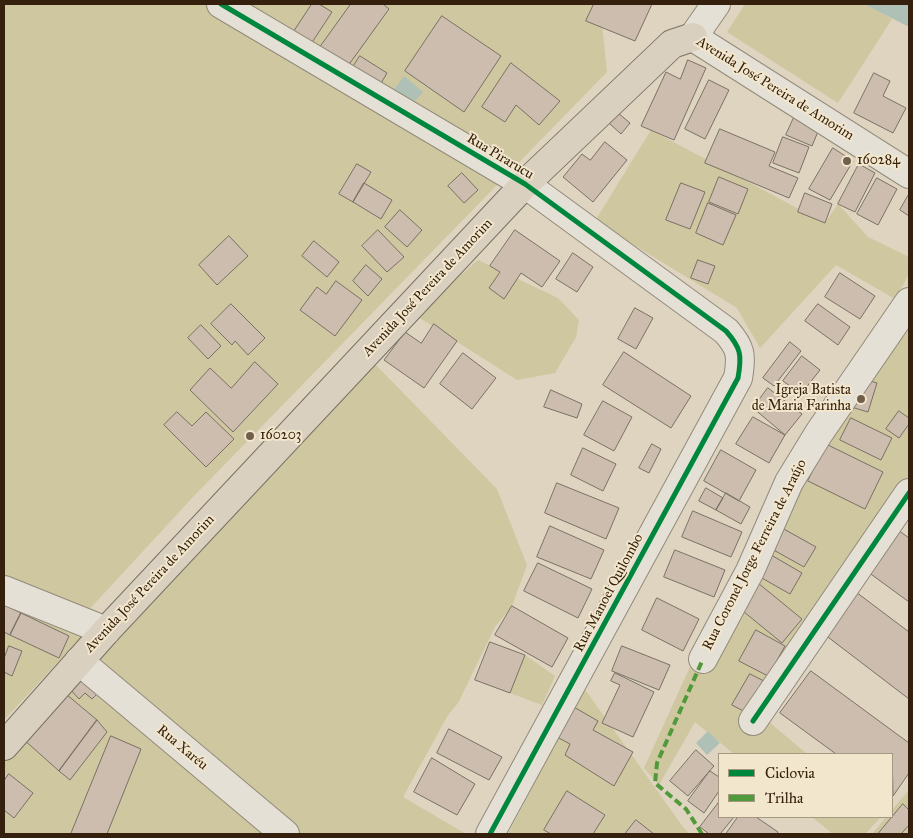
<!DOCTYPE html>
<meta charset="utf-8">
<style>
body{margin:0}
#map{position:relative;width:913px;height:838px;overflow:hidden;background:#ded4bf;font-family:"IM FELL Great Primer",serif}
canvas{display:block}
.frame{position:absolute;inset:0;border:5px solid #34200c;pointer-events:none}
.legend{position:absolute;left:718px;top:753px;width:175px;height:65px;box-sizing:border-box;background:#f2e6cd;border:1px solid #a69780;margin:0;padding:6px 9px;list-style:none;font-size:15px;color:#34200c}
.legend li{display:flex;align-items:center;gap:10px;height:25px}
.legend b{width:25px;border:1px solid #a69780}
</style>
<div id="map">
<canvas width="913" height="838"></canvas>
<div class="frame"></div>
<ul class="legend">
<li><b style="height:6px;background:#00873e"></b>Ciclovia</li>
<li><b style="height:6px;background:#519a3b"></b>Trilha</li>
</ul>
</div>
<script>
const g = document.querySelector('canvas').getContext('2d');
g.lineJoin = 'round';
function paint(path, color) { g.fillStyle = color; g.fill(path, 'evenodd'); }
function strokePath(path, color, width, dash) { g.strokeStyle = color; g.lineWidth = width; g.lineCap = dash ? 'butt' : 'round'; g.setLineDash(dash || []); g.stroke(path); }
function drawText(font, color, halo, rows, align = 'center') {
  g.font = font + ' "IM FELL Great Primer",serif'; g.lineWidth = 4; g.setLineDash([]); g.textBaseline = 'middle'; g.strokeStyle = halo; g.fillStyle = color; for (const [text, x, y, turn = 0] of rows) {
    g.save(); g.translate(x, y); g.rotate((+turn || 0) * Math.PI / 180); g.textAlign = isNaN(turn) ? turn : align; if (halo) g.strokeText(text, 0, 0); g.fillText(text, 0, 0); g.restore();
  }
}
const green = new Path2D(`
 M4 4H600L607 72 193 497 84 615 4 581Z
 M745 4H866L892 19 838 103 727 32Z
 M651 130 825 223 838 204 868 237 909 257V274L895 299 836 265 760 348 737 308 595 221Z
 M478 260 558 298 579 320 576 337 555 373 517 380 415 315Z
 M909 317V476L787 657 769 722 807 754H734L695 722 659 785 644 768 699 647 795 483Z
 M372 361 497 489 527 565 512 606 495 627 458 703 448 715 403 797 466 834H294L86 661Z
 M4 601 84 634 4 720Z
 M525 655 555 676 542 705 510 693Z
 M79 669 279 834H4V755Z
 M584 688 683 827 690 834H508Z
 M909 790V834H872L886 817H892V810Z
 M812 817H881L865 834H833Z`);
const water = new Path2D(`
 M864 4H909V26H907Z
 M404 76 423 92 415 101 394 90Z
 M708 731 720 743 707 755 696 743Z`);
const building = new Path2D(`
 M312 4H319L332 12 309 47 291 36Z
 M351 4H383L389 9 345 70 318 50Z
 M594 4H652L635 41 586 21Z
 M442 16 501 56 464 112 405 71Z
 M360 56 387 73 377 90 349 73Z
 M688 60 706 68 674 140 641 126 666 72 680 79Z
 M511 63 560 101 539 125 516 105 505 122 482 107Z
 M874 73 890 81 883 96 906 108 893 133 854 113Z
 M709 80 729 90 705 139 685 129Z
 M797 111 822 122 812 146 786 135Z
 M618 113 630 123 621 134 610 124Z
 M720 129 775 152 769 166 798 178 789 198 705 163Z
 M783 137 809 147 799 173 773 163Z
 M605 142 627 160 593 202 563 177 582 154 590 160Z
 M833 148 853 161 830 200 809 189Z
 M357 164 371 172 353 202 339 194Z
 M859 164 875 173 855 212 838 204Z
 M462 173 478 190 464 203 448 186Z
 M719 177 748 189 738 214 709 202Z
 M877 178 897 189 878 225 857 214Z
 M364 183 392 200 381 219 353 202Z
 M681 183 705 192 690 229 666 220Z
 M805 193 832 204 825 223 798 212Z
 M909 194V216L900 210Z
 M708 203 736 215 723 245 696 233Z
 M400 210 422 230 407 247 385 227Z
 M378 230 404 257 387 272 362 246Z
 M515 230 560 261 542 287 521 273 504 299 489 288 500 272 490 266Z
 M229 236 248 256 217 285 199 265Z
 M314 241 339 262 327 277 302 256Z
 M573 253 593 267 577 292 556 279Z
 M698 260 715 266 708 284 691 278Z
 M366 265 382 279 368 296 353 281Z
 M840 273 875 296 860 319 825 297Z
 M336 281 362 300 335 336 300 310 317 287 326 294Z
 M231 304 265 338 248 355 235 341 232 345 211 324Z
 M818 304 850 327 838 345 805 321Z
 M635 308 653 318 636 349 618 339Z
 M434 324 457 341 424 388 384 360 405 332 421 343Z
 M201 325 221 346 208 359 188 338Z
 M790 342 801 351 774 386 763 378Z
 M624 352 691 396 671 428 603 385Z
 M463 353 496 378 472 409 440 384Z
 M802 356 820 370 801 394 783 381Z
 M255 362 278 384 233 432 190 390 210 368 231 388Z
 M857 377 877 383 868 412 848 406Z
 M768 388 802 414 785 435 753 408Z
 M551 390 582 404 577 418 544 407Z
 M603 401 632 417 614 451 584 435Z
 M899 411 909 418V424L899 438 886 429Z
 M177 412 192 426 206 412 234 439 206 467 164 425Z
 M753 417 785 435 769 463 736 444Z
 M851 418 892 438 881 460 840 440Z
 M652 444 661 449 649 473 639 468Z
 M826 444 883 472 865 509 808 481Z
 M583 448 616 464 603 491 571 475Z
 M721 450 756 470 739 501 704 481Z
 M557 483 619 508 606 539 545 513Z
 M706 488 723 498 716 510 699 501Z
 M726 493 750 507 741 524 716 510Z
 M693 511 742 532 731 557 682 537Z
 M550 526 604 550 591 579 537 557Z
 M894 527 909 538V602L864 569Z
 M782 528 816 547 804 567 770 548Z
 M675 550 725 570 714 597 664 577Z
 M766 552 802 573 790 594 753 573Z
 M538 563 592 589 578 618 524 591Z
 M758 583 802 619 782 643 738 607Z
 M852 589 909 632V699L820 631Z
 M657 598 699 619 683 651 642 630Z
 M4 605 21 613 10 635 4 632Z
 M512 606 568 638 552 667 495 635Z
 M21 613 69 636 59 658 10 635Z
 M756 630 785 646 768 676 739 661Z
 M490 642 525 655 510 693 475 680Z
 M9 646 22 651 12 676 4 672V659Z
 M622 646 670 665 659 690 612 671Z
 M811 671 909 743V773L893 796 892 754H836L780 713Z
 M615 673 654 692 633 737 602 723 620 685 611 681Z
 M750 674 768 683 751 715 732 705Z
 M82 675 99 692 92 699 85 693 79 699 70 689Z
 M60 689 97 720 59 771 22 738Z
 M572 706 598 721 593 730 633 752 614 786 565 755 570 744 555 736Z
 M97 720 107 732 70 780 59 771Z
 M449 729 502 757 489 780 437 753Z
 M111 736 141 749 107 834H71Z
 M696 750 714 766 688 796 670 781Z
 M432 758 475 784 457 815 414 792Z
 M710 771 719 777V791L704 813 688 801Z
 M9 774 33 793 14 818 4 810V781Z
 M567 791 605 815 593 834H551L544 830Z
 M719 802V817H734L720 834H709L700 827Z
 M903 804 909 810V825L901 834H878Z
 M738 817H756L778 832 777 834H726Z
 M636 820 654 834H625Z`);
const minor = new Path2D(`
 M221 4 525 184 726 331C741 348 742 355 738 378L490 834
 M716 4 693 37 909 174
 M4 590 106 631
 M703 659 750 571 789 482 819 433 909 302
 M79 661 285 834
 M753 721 909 493`);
const major = new Path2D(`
 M4 746 106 631 525 184 672 44 693 37`);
const quiet = new Path2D(`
 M702 834 686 809 655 783 657 763 703 659`);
const cycleway = new Path2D(`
 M221 4 525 184 726 331C741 348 742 355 738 378L490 834
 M753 721 909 493`);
const markers = [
 [847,161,5,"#705f4b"],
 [861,399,5,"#705f4b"],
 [250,436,5,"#705f4b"]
];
const streetNames = [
 ["Avenida José Pereira de Amorim",775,89,32],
 ["Rua Pirarucu",500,157,31],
 ["Avenida José Pereira de Amorim",428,288,-47],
 ["Rua Coronel Jorge Ferreira de Araújo",755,555,-63],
 ["Avenida José Pereira de Amorim",150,584,-47],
 ["Rua Manoel Quilombo",609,593,-62],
 ["Rua Xaréu",182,748,40]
];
const poiNames = [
 ["160284",857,161],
 ["Igreja Batista",851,391,"right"],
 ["de Maria Farinha",851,407,"right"],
 ["160203",260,436]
];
paint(green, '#cec7a0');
paint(water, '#afc1b7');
paint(building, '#cdbdaf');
strokePath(building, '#797164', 1);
strokePath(minor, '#928a7b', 30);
strokePath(major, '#797164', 30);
strokePath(minor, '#e5e0d5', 28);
strokePath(major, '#d9d0c0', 28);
strokePath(quiet, '#519a3b', 4, [8, 4]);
strokePath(cycleway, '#00873e', 5);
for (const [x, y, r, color] of markers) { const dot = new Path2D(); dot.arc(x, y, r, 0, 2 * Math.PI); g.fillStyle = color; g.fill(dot); strokePath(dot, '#f2e6cd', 2); }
drawText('14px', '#34200c', '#f2e6cd', streetNames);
drawText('14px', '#34200c', '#f2e6cd', poiNames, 'left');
</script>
